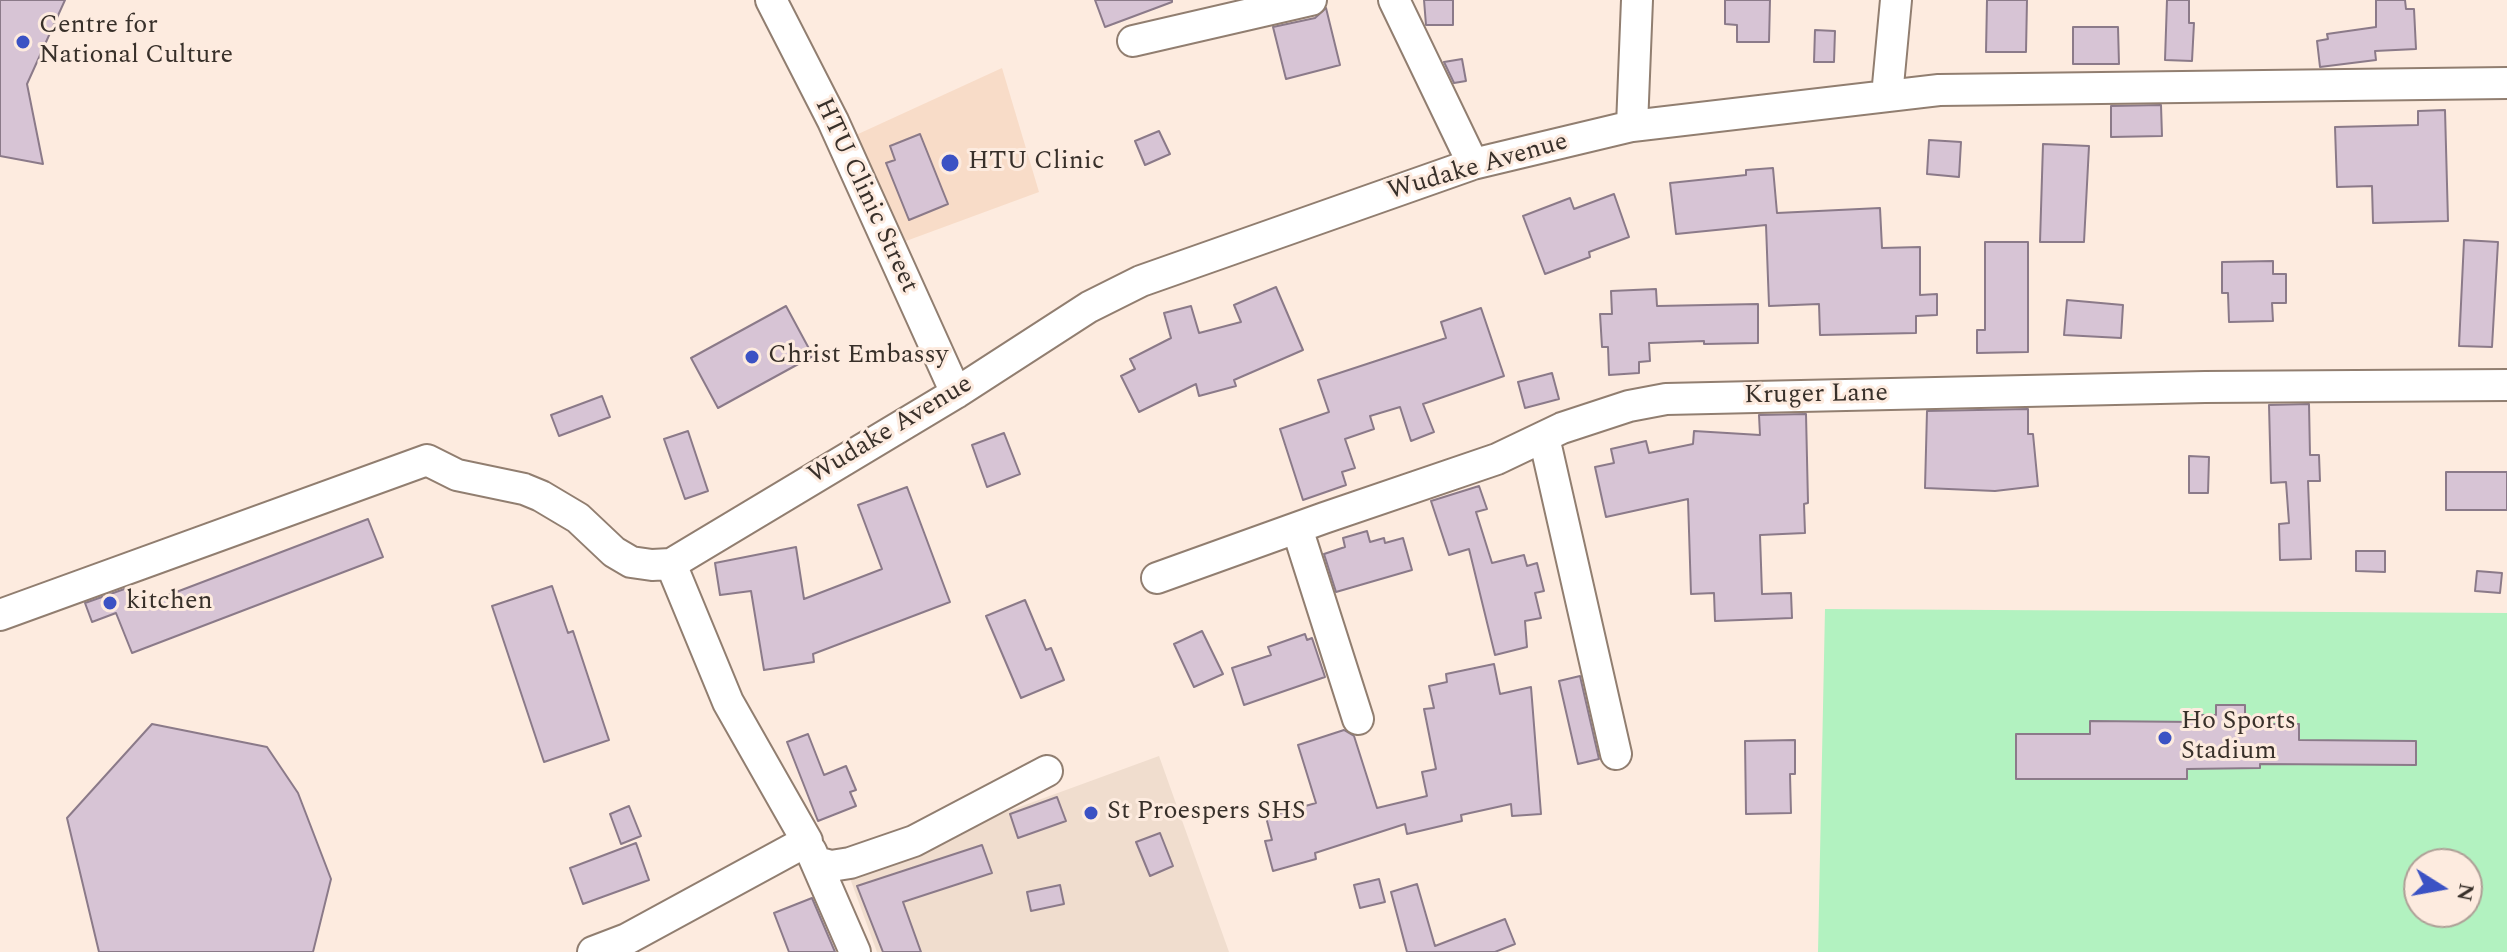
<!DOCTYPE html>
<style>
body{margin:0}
#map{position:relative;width:2507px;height:952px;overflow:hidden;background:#fdebdf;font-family:Spectral,serif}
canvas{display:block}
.north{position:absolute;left:2403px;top:848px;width:80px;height:80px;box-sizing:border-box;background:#fdebdf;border:2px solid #aea097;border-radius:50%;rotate:101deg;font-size:22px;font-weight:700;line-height:32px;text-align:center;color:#38302a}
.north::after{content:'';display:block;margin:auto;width:28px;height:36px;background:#3b52c4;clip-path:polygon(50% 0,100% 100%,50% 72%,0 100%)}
</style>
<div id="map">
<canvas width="2507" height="952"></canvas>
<div class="north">N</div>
</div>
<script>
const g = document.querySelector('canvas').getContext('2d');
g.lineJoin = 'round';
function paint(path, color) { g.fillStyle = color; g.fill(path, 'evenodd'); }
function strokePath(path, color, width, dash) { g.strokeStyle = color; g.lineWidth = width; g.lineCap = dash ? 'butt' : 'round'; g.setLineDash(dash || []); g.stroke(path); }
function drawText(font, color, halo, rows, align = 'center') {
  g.font = font + ' Spectral,serif'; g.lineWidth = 6; g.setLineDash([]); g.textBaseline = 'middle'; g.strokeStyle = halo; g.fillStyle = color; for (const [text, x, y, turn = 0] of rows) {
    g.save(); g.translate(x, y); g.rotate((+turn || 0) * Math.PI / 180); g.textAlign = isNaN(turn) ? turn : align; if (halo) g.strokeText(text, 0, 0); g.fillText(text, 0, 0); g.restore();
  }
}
const built = new Path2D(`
 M1002 68 1039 192 906 241 856 135Z`);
const education = new Path2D(`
 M1159 756 1229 952H877L847 870Z`);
const green = new Path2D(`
 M1825 609 2507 613V952H1818ZM2419 864H2467V912H2419Z`);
const building = new Path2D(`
 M0 0H65L27 84 43 164 0 156Z
 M1095 0H1172V2L1105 27Z
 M1424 0H1453V25H1426Z
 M1725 0H1770L1769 42H1737V25L1725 24Z
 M1987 0H2027L2026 52H1986Z
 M2167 0H2189V23H2194L2192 61 2165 60Z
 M2376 0H2405L2406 9H2414L2416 49 2375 51 2376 60 2320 67 2317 41 2328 39 2327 34 2376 27Z
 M1326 8 1340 65 1286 79 1273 27 1315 18Z
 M2073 27H2118L2119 64H2073Z
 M1815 30 1835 31 1834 62H1814Z
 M1462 59 1466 81 1454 83 1444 62Z
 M2161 105 2162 136 2111 137V106Z
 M2445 110 2448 221 2373 223 2372 186 2337 187 2335 127 2418 125V111Z
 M1159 131 1170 154 1145 165 1135 141Z
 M920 134 948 204 909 220 886 163 895 160 890 146Z
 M1929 140 1961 142 1959 177 1927 174Z
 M2043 144 2089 146 2084 242H2040Z
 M1773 168 1777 213 1880 208 1882 248 1920 247V295L1937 294V315L1916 316V333L1820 335 1819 304 1769 306 1766 225 1676 234 1670 183 1746 175V170Z
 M1614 194 1629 237 1589 252 1590 257 1545 274 1523 216 1570 198 1574 209Z
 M2464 240 2498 242 2492 347 2459 346Z
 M1985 242H2028V352L1977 353V330H1985Z
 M2273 261V274H2286V303H2272L2273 321 2229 322 2228 293H2222V262Z
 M1276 287 1303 350 1234 380 1236 386 1199 396 1196 384 1139 412 1121 376 1135 369 1130 359 1171 338 1164 313 1191 306 1199 333 1241 322 1234 305Z
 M1656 289 1657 306 1758 304V343L1704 344V341L1649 343 1650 361 1639 362V373L1609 375 1608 347H1602L1600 314H1612L1611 291Z
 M2067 300 2123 305 2121 338 2064 335Z
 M786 306 813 356 718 408 691 358Z
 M1481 308 1504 376 1423 404 1434 432 1411 441 1400 407 1370 416 1374 429 1345 439 1355 468 1342 472 1346 485 1303 500 1280 429 1329 412 1318 380 1446 338 1441 322Z
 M1552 373 1559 399 1525 408 1518 382Z
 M602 396 610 417 559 436 551 415Z
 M2309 404 2310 455H2319L2320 481H2308L2311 559 2280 560 2279 524 2289 523 2286 482 2271 483 2269 405Z
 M2028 409V434H2033L2038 486 1995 491 1925 488 1927 411Z
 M1806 414 1808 503 1804 504 1805 533 1760 535 1762 594 1791 593 1792 618 1715 621 1714 593 1691 594 1688 499 1606 517 1595 467 1614 463 1611 449 1646 441 1649 453 1693 444 1694 431 1760 435 1759 415Z
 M688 431 708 491 685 499 664 439Z
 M1004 433 1020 474 987 487 972 445Z
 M2189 456 2209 457 2208 493H2189Z
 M2446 472H2507V510H2446Z
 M1479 486 1487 509 1476 512 1492 563 1524 555 1527 566 1537 563 1544 591 1535 593 1541 618 1525 621 1527 647 1495 655 1469 549 1449 555 1431 501Z
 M907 487 950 602 813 654 814 662 764 670 751 591 720 595 715 563 796 547 804 599 882 569 858 505Z
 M368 519 383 557 132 653 116 613 92 622 85 603 130 587 137 607Z
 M1367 531 1370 542 1384 538 1385 543 1403 538 1412 570 1336 592 1324 554 1345 547 1343 538Z
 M2356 551H2385V572L2356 571Z
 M2477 571 2502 573 2500 593 2475 591Z
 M552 586 568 633 573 631 609 740 544 762 492 606Z
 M1025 600 1046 650 1051 648 1064 680 1021 698 986 616Z
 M1202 631 1223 674 1194 687 1174 644Z
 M1305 634 1307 640 1312 638 1325 677 1244 705 1232 668 1271 655 1268 647Z
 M1494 664 1500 694 1531 687 1541 814 1512 816 1511 804 1461 815 1462 821 1407 834 1405 824 1315 853 1316 859 1273 871 1265 841 1272 840 1266 817 1316 803 1298 745 1344 730 1354 736 1377 808 1427 796 1422 772 1436 769 1424 709 1434 708 1429 686 1447 682 1446 674Z
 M1580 676 1599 759 1578 764 1559 681Z
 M2216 705H2245V717H2263V724H2299V740L2416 741V765L2260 764V768L2187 769V779H2016V734H2090V721L2196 722V715H2216Z
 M152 724 267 747 298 793 331 879 313 952H99L67 818Z
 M808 734 824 775 846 766 856 790 850 792 856 806 818 821 787 742Z
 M1795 740V774H1790L1791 813 1746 814 1745 741Z
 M1057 797 1066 821 1018 838 1010 814Z
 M629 806 641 836 621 844 610 814Z
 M1160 833 1173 866 1150 876 1136 842Z
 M636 843 649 880 583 904 570 868Z
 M982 845 992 873 903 902 921 952H883L857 886Z
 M1379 879 1385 902 1360 908 1354 885Z
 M1417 884 1435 946 1505 919 1515 944 1495 952H1407L1391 892Z
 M1060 885 1064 904 1031 911 1027 892Z
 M812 898 835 952H789L774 913Z`);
const minor = new Path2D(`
 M771 0 833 121 956 393
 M1394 0 1473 164
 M1133 41 1311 0
 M1887 96 1896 0
 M1632 126 1637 0
 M1544 437 1616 754
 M1297 528 1358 719
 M1157 578 1324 518 1497 459 1562 428 1629 406 1666 399 2205 387 2507 385
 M0 615 427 460 457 475 524 489 541 496 578 518 614 552 631 562 652 565 671 564
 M811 851 855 952
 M816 862 831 866 850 863 914 841 1047 771
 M593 952 627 939 807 841 728 702 671 564 956 393 1089 307 1141 281 1473 164 1632 126 1939 90 2507 83`);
const markers = [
 [23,42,8,"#3b52c4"],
 [950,163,10,"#3b52c4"],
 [752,357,8,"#3b52c4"],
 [110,603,8,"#3b52c4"],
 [2165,738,8,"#3b52c4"],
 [1091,813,8,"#3b52c4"]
];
const poiNames = [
 ["Centre for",39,27],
 ["National Culture",39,57],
 ["HTU Clinic",968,163],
 ["Christ Embassy",768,357],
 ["kitchen",126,603],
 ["Ho Sports",2181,723],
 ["Stadium",2181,753],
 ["St Proespers SHS",1107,813]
];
const streetNames = [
 ["Wudake Avenue",1478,168,-16],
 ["HTU Clinic Street",865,196,65],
 ["Kruger Lane",1816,396,-1],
 ["Wudake Avenue",891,431,-31]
];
paint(built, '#f8dcc8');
paint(education, '#f0ddce');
paint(green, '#b2f2c0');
paint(building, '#d7c4d5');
strokePath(building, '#8b7a89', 2);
strokePath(minor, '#917e70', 34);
strokePath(minor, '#fff', 30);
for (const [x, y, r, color] of markers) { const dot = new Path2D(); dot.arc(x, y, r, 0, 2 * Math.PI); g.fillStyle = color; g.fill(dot); strokePath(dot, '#fdebdf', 3); }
drawText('26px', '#38302a', '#fdebdf', poiNames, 'left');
drawText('26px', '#38302a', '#fdebdf', streetNames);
</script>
